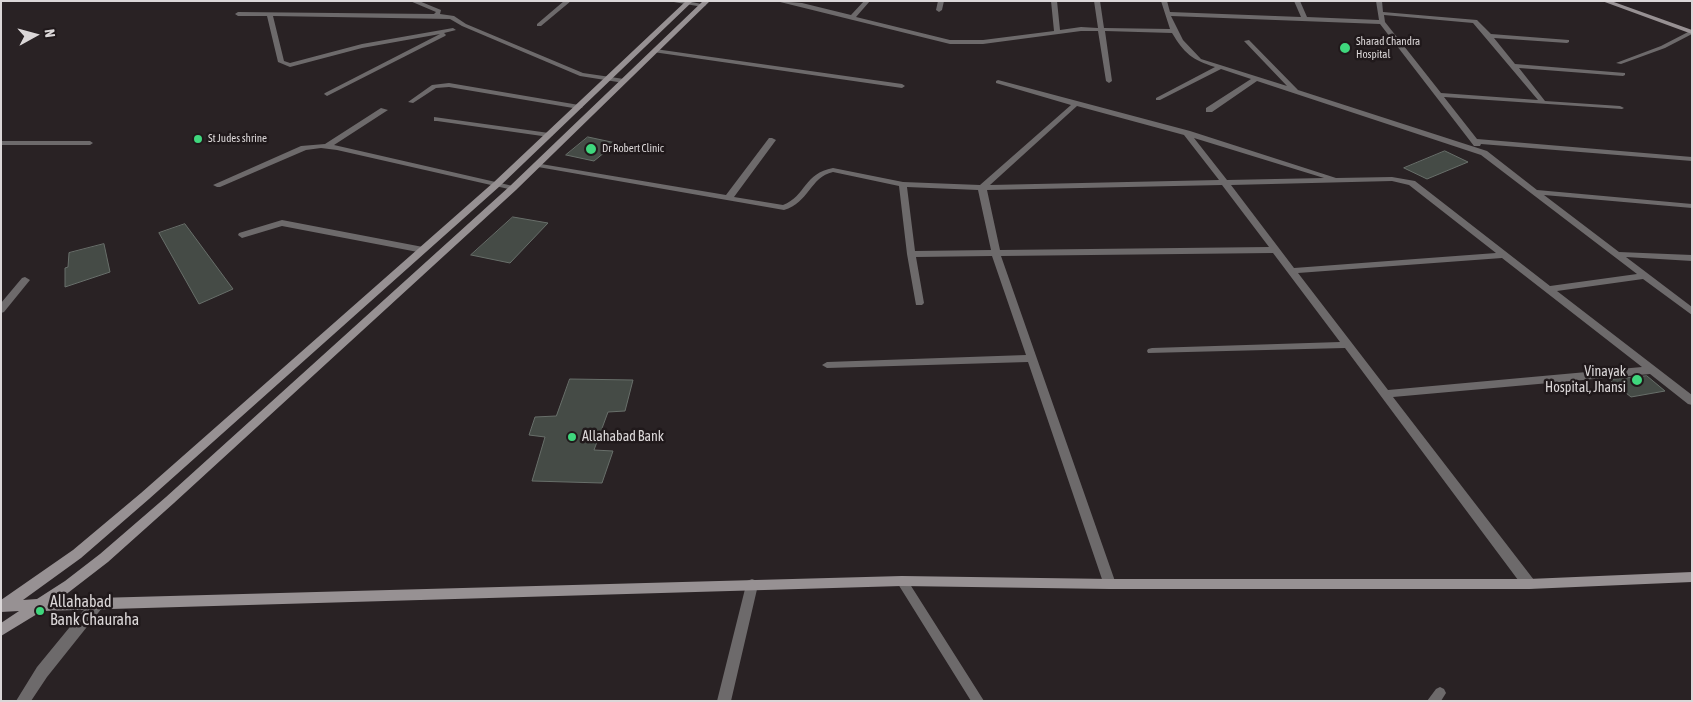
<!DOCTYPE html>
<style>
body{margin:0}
#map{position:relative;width:1693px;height:702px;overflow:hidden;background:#292224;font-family:"Asap Condensed",sans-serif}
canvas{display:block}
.frame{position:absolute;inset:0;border:2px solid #dbd7d8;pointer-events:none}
.north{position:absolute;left:10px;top:10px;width:50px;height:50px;-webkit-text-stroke:4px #20191b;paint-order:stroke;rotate:83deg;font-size:14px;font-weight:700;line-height:20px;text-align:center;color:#dbd7d8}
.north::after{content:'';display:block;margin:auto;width:18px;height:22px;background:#dbd7d8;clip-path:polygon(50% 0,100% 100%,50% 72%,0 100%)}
</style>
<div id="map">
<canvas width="1693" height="702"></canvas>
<div class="frame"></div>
<div class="north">N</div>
</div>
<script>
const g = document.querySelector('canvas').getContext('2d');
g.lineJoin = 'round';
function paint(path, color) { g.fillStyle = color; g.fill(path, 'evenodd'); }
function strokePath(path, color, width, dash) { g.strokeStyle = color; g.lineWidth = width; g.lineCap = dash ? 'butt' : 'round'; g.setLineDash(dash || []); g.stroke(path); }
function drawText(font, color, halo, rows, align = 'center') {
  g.font = font + ' "Asap Condensed",sans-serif'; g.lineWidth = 5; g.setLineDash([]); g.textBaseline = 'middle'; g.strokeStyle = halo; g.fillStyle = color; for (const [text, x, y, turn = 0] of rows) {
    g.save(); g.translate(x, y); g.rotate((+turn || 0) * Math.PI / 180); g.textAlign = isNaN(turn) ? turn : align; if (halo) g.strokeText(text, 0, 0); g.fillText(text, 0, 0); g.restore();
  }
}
const building = new Path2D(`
 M588 137 616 143 594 161 566 155Z
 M1445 151 1468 162 1427 179 1404 168Z
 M513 217 548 223 510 263 471 255Z
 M185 224 233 289 199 304 159 233Z
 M104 244 110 272 65 287V268L68 267 69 253Z
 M1647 376 1665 391 1631 397 1610 380Z
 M570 379 633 380 625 411 608 412 594 450 613 451 602 483 532 481 545 437 529 435 535 417 556 416Z`);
const lane = new Path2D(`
 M1692 30V34L1665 48 1621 64 1616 63 1661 46Z
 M1 141H90L93 143 90 145H1Z
 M902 576 906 578 984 701H971L898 584 896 581 898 578Z
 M1440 687 1444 689 1446 693 1441 701H1427L1436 689Z`);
const street = new Path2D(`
 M410 1H419L441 10 440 14 454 16 466 24 583 73 624 79 627 81 624 83 580 76 462 26 450 19 273 16 284 61 290 63 362 44 453 28 456 30 444 33 446 35 445 36 327 96 324 94 325 93 440 34 362 48 290 67 278 62 267 16H238L235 14 238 12 434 14 436 12Z
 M564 1H571L541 26H537V24Z
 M668 1H687L706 5 703 7Z
 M776 1 802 3 851 15 864 1H870L856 17 950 40H983L1054 31 1051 1H1057L1060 30 1081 27 1098 28 1094 1H1100L1104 28 1170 29 1161 1H1167L1170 12 1301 17 1294 1H1300L1307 17 1379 20 1376 1H1382L1383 12 1477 20 1491 34 1569 40V42L1567 43 1494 38 1515 64 1625 73V75L1623 76 1519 68 1545 101 1620 106 1624 108 1622 109 1444 97 1477 139 1692 157V161L1481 144 1480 146H1474L1380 24 1171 16 1183 40 1201 59 1287 86 1244 41 1249 40 1298 90 1487 151 1537 190 1692 204V208L1544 195 1619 252 1692 255V261L1626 257 1692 307V315L1643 279 1557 291 1692 395V405L1688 404 1650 374 1393 397 1534 580 1535 584 1534 588 1529 589 1524 588 1345 348 1148 353 1147 351 1148 349 1152 348 1340 342 1273 253 1001 256 1116 584 1115 588 1110 589 1105 588 1028 362 827 368 822 365 827 362 1026 355 992 256 916 257 924 303 922 305H916L907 254 899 186 833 172C810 177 809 203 784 210L538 167 534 165 535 163 726 195 769 138H772L776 140 734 197 783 205C806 196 804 173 833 168L903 182 980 185 1071 105 996 83V81L998 80 1190 131 1336 178 1392 177 1415 181 1550 286 1637 274 1481 155 1257 81 1212 112H1206V108L1251 79 1221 69 1160 100H1156V98L1215 67C1192 60 1184 53 1172 33L1105 31 1112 81 1109 83 1106 81 1098 31H1081L983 44H950ZM1384 15 1473 23 1538 100 1441 93 1385 22ZM1077 106 1184 135 1219 180 990 185ZM1194 138 1324 178 1227 180ZM1392 181 1409 185 1496 253 1294 268 1231 185ZM1222 185 1269 247 1000 250 987 190ZM907 187 978 190 991 250 915 251ZM1502 258 1642 367 1388 390 1298 273Z
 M938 1H944L942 10 939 12 936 10Z
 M655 49 902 84 905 86 902 88 653 52V50Z
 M449 83 579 105 583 107 579 109 449 87 436 88 413 103 408 102 432 85Z
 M381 108 388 110 334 145 513 186 517 188 513 190 337 150 321 148 306 150 220 187H217L213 185 301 146 325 144Z
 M434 117 549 133 553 135 549 137 437 121H434Z
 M282 220 423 247 427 250 423 253 282 226 242 238 238 235 239 233Z
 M25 277 30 280 4 312 1 313V303L22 278Z
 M752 579 757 581 758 585 731 701H717L747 581Z
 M97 598 102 600 104 604 102 608 47 677 31 701H16L37 667 92 600Z`);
const secondary = new Path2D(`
 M686 1H693L500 186 149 499 81 558 23 600 37 599 65 581 100 554 166 497 510 186 703 1H710L516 190 174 503 108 562 60 599 902 576 1110 579H1529L1692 572V582L1529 589H1110L902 586 42 611 1 636V623L19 611 1 612V600L73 550 141 493 494 182Z
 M1602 1H1611L1692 30V34Z`);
const markers = [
 [1345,48,6,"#3fd77d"],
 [198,139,5,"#3fd77d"],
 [591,149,6,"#3fd77d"],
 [1637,380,6,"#3fd77d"],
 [572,437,5,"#3fd77d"],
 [40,611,5,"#3fd77d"]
];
const farPoinames = [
 ["Sharad Chandra",1356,42],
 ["Hospital",1356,55],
 ["St Judes shrine",208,139],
 ["Dr Robert Clinic",602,149]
];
const poiNames = [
 ["Vinayak",1626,372],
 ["Hospital, Jhansi",1626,388],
 ["Allahabad Bank",582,437,"left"]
];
const nearPoinames = [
 ["Allahabad",50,602],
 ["Bank Chauraha",50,620]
];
paint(building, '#454b46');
strokePath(building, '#686f6a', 1);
paint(lane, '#6d6a6b');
paint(street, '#6d6a6b');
paint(secondary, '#979193');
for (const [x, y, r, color] of markers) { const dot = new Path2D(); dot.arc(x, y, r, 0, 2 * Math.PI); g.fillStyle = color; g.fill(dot); strokePath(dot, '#20191b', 2); }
drawText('11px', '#dbd7d8', '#20191b', farPoinames, 'left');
drawText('14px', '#dbd7d8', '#20191b', poiNames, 'right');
drawText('16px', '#dbd7d8', '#20191b', nearPoinames, 'left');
</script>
